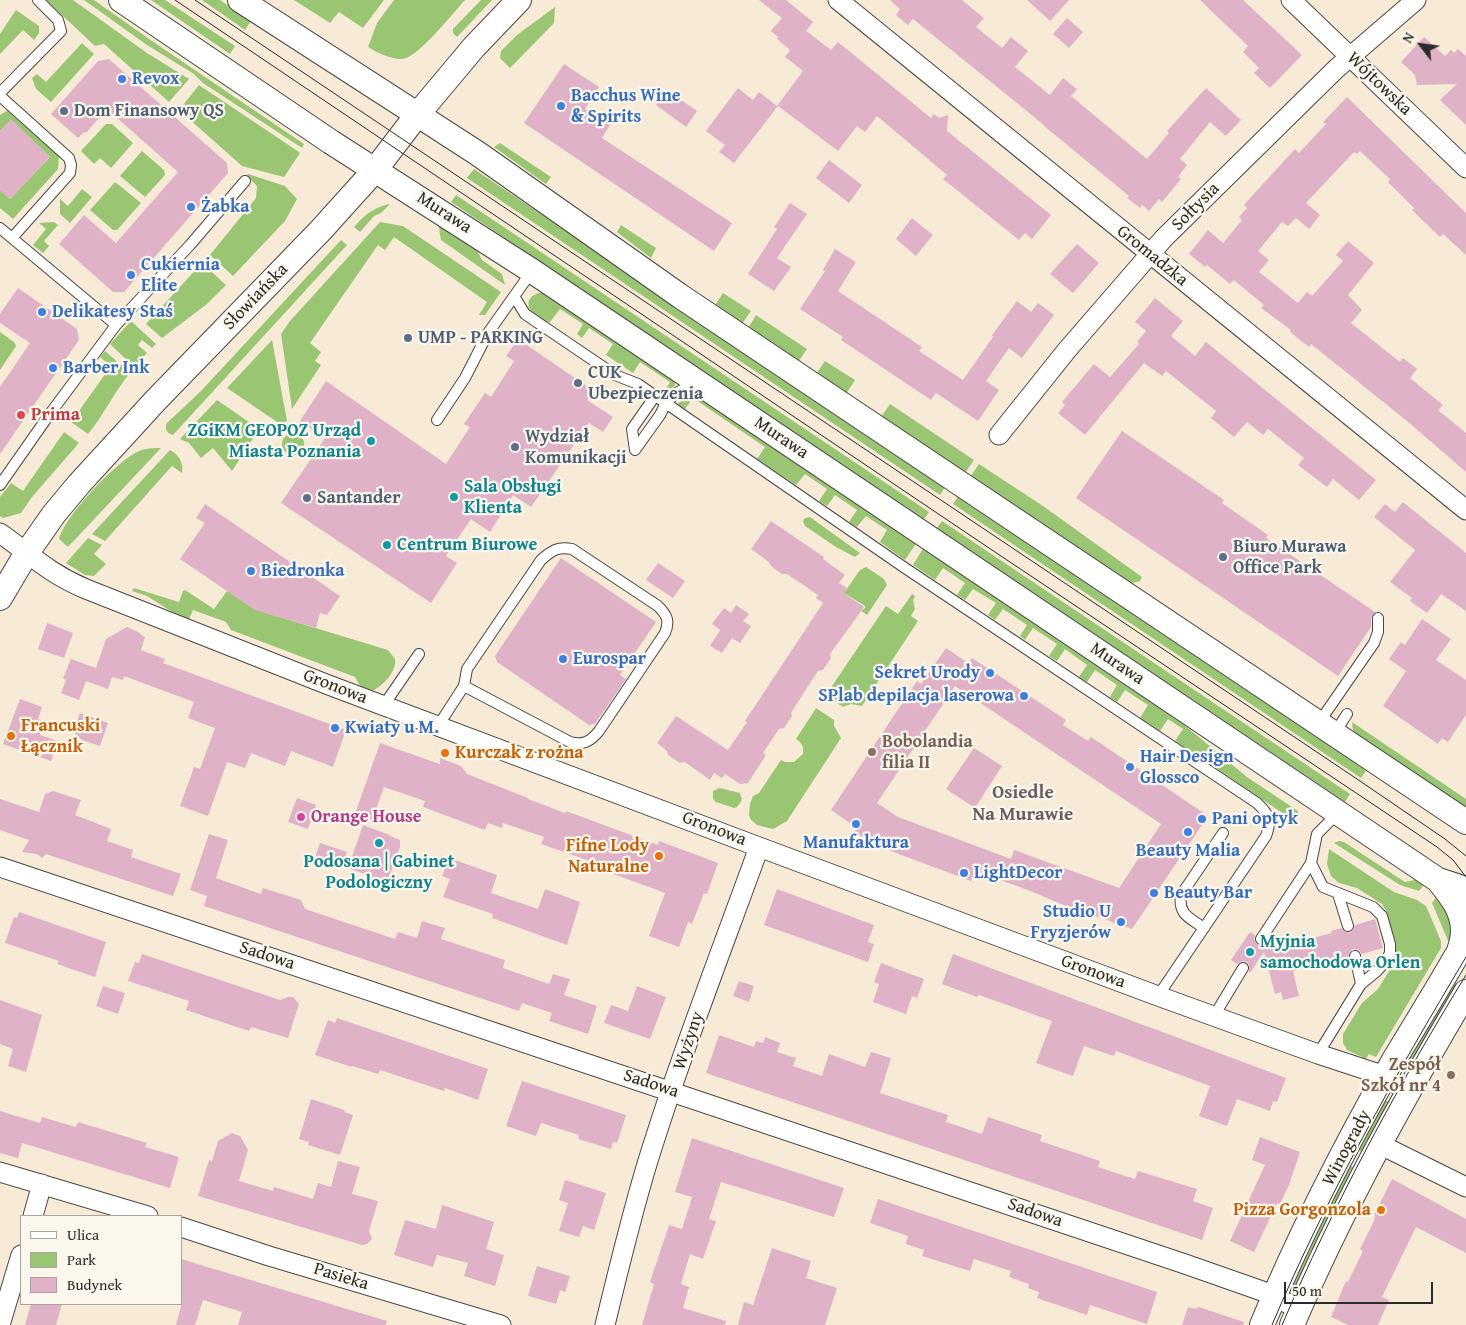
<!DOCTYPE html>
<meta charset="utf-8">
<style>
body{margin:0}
#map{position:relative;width:1466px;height:1325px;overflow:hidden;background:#f7ebd7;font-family:"Gentium Book Plus",serif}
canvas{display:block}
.legend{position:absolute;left:20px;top:1215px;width:162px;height:90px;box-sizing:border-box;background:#fbf7ec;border:1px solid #a8a59f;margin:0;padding:6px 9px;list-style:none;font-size:15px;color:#2b2b2b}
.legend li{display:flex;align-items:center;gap:10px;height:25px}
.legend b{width:25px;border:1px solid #a8a59f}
.north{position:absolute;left:1396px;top:20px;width:50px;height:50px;-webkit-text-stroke:4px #fbf7ec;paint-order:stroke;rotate:300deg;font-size:14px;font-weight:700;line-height:20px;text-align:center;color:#2b2b2b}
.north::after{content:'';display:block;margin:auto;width:18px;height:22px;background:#2b2b2b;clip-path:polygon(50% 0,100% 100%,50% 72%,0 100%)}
.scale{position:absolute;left:1284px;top:1282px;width:149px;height:22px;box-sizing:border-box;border:2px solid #2b2b2b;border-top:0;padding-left:6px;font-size:15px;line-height:18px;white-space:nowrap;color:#2b2b2b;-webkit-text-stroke:4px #fbf7ec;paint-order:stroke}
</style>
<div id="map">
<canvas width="1466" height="1325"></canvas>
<ul class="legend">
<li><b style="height:6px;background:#fff"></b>Ulica</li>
<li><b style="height:14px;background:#9ac673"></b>Park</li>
<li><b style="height:14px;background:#e0b2c8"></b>Budynek</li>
</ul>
<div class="north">N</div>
<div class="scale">50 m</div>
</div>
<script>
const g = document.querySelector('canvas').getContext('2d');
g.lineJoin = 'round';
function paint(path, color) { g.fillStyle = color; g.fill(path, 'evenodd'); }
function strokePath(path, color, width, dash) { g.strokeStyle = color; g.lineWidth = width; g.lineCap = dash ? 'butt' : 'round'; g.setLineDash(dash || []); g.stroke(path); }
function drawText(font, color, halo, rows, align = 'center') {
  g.font = font + ' "Gentium Book Plus",serif'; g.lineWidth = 4.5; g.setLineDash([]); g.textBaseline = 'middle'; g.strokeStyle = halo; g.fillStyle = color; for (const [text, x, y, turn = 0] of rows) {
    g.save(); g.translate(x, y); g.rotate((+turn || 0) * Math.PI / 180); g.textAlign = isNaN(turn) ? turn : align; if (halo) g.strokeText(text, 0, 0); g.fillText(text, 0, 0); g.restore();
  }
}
const green = new Path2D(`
 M46 0H73L147 53 189 79 169 102 104 44 95 46Z
 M84 0H94L152 41 304 144 302 148 203 83 194 74 147 45Z
 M151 0H165L235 46 230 54Z
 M202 0H220L251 21 245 30Z
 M294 0H384L363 28 339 12 330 23Z
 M394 0H465C453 13 418 58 402 59 390 59 378 53 368 47L377 23Z
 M481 0H492L457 37 453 33V29Z
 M555 7 554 23 510 68 500 58 501 51 517 35Z
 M16 10 39 26V33L34 40 23 30 0 54V34Z
 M82 43 94 54 51 102 36 89 32 78 37 74 46 82Z
 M199 85 299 152 300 153 284 177 242 166 179 110Z
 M8 110 59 154 58 169 13 219 0 208V190L10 199 50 157 11 120 0 131V115Z
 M106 124H112L133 143 111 168 100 158 94 164 81 151Z
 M500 143 551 177 546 184 494 147Z
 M142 151 164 170 165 175 145 197 120 176Z
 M474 169 946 486 940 495 467 178Z
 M248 174 285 186 297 199 285 221 233 276 210 255 256 198 257 186 247 176Z
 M115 182 141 203 117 230H113L90 210Z
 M82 189 92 197 70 223 60 214V199L68 206Z
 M456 195 929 512 924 519 451 202Z
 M390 204 381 213 374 216 360 232 354 227C364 215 374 207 390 204Z
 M54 222 58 225 44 241 49 246 43 253 33 245 46 229 39 223Z
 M380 222 403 226 501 292 485 315H479L487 302 394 237 385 250 378 245 310 343 321 352 315 361 321 365 292 409 281 334 290 321Z
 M438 222 474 245 482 260 502 274 505 285 441 240Z
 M621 225 656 248 651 258 617 232Z
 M341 240 347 245 173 435C167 433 164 429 167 423L201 391Z
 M202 263 226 285 207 304 162 338 146 324Z
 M538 293H545L675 381V386L665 391 670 382 640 362 633 373 606 355 613 344 589 328 582 338 577 334 583 324 560 309 550 322C535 322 517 301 538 293Z
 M723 293 751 311 742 324 715 305Z
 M756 315 807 349 798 362 748 328Z
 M131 321 156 344 152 348 142 340 138 345 147 353 134 367 110 344Z
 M0 332 14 342 16 346 0 370Z
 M272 340 287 421 280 424 227 388Z
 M105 351 130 373C114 392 104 415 88 434L71 422 111 366 100 357Z
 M825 361 855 380 846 394 816 374Z
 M695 395 700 396 917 542 905 560 880 542 887 530 866 516 857 527 849 522 857 510 835 495 827 506 819 501 827 489 805 474 796 485 757 459 765 447 693 398 685 409 677 404 689 396Z
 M217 400 259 429 232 471 213 448 201 458 189 443 180 439Z
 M890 404 974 460 965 473 881 417Z
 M64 432 79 443 32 497 21 513 3 518 0 516V497L11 483 23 491Z
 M282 444a11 11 0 1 1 22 0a11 11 0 1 1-22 0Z
 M156 448H161L68 547 59 539C65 516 115 463 137 452 143 449 149 448 156 448Z
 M170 450C179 455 184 463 182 473L172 466 105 541 92 534Z
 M979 464 1043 506 1142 577 1140 581 1129 584 970 477Z
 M959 495 1367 769 1361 778 953 504Z
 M810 517 860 553 855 557 836 547 805 526 803 521 805 518Z
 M942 521 1350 794 1345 802 937 528Z
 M88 538 102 545 94 554 106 564 94 576 85 575 66 563Z
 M924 547 1171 714 1247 777 1298 811 1299 816H1287L1175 741 1183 729 1168 719 1160 731 1140 718 1148 705 1125 690 1117 702 1110 697 1117 685 1095 670 1087 682 1079 677 1087 665 1065 649 1057 661 1049 656 1057 644 1033 628 1025 640 1020 636 1027 625 1003 609 995 620 988 615 996 603 973 589 965 600 957 595 965 583 943 568 935 580 913 565Z
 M866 567 884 579 887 585 867 615 861 611 865 608V606L844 593 860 570Z
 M134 588 179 602 183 591 185 590 214 609 227 591 256 610 388 650 395 659C397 671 383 686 372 691L360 686 355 677 231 630 226 622 193 610 188 622 147 596 132 591Z
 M912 594 915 596 913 600 915 609 911 616 918 621 862 706 851 704 843 707 826 695 886 606 898 614Z
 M816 708 834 720V726L841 738 787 821 773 829 757 825 751 820 749 815 750 804 753 796 759 793 781 760 785 762H794L803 754C804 747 802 743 796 739Z
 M1352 722 1466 799V808L1356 735 1353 731Z
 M720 788 740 793 742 800 737 807 734 808 716 802 713 799V791Z
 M1339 841 1344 842 1405 882 1419 879 1425 883 1419 891 1400 885 1334 843Z
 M1329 849 1394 892 1417 900 1426 906 1441 941V948L1376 1057 1369 1054 1366 1059 1347 1050 1343 1043V1034L1362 1003 1378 989 1394 963 1396 952 1395 942 1386 911 1382 904 1357 888 1339 883 1331 876 1327 864Z
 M1439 893 1452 911 1450 945 1432 903Z
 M1450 980 1462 987 1407 1071 1401 1064Z
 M1381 1099 1390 1102 1366 1154 1354 1148Z
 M1346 1163 1358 1170 1297 1289 1292 1287 1289 1283Z`);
const building = new Path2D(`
 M759 0H786L813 22 806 31 831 50 838 42 931 118 934 114 939 118 948 115 947 131 1051 215 1032 239 1025 233 1019 240 943 179 947 175 877 116 865 132 857 126 838 151 778 106 734 163 719 152 725 145 706 131 738 88 753 100 759 92 777 106 803 71 785 57 790 50 777 39 778 37 771 31 782 18Z
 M890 0H962L984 18 976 27 1002 48 1011 37 1028 51 1015 67 1050 95 1063 78 1077 89 1071 96 1147 159 1169 133 1167 131 1206 88 1241 120 1226 136 1210 122 1180 159 1187 165 1178 177 1181 179 1162 202 1159 199 1149 211 1142 205 1140 208 1127 198 1129 196 1043 125H1044L913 19 908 25 896 15 900 9Z
 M1027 0H1069L1050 21Z
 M1200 0H1243L1302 55 1270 88 1254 73 1259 68 1243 52 1248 46Z
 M1067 18 1083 32 1069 48 1053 34Z
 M1424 37 1445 56 1451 50 1454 53 1458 49 1466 56V125L1440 100 1457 84 1417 85 1415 75 1401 62Z
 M109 59 227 163 228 173 124 292H113L59 244 84 215 116 243 178 172 107 109 86 133 84 132 78 138 51 114 98 61Z
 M564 64 599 87 585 109 610 125 602 138 732 223 714 251 524 123Z
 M667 90 697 111 686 127 656 105Z
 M1347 97 1466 213V255L1443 234 1440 237 1412 210 1414 208 1388 182 1390 179 1360 151 1357 154 1354 152 1306 203 1320 215 1309 229 1296 218 1288 226 1282 222 1258 251 1269 260 1259 272 1298 303 1307 292 1312 296 1343 261 1336 255 1348 241 1374 263 1348 295 1362 310 1351 323 1400 362 1403 358 1417 369 1410 378 1443 405 1438 410 1466 433V472L1407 421 1311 344 1309 347 1290 332 1291 330 1261 308 1264 305 1234 280 1230 284 1207 265 1205 267 1189 254 1208 230 1223 243 1242 220 1239 217 1247 208 1244 205 1251 197 1295 149 1299 153 1326 124 1323 122Z
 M11 119 50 157 10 199 0 190V131Z
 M829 160 862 185 849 203 816 178Z
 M790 203 807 214 777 258 791 267 774 291 748 274 777 229 774 227Z
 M912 218 933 235 916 256 896 239Z
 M1077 244 1099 263 1073 293 1050 274Z
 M835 249 856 262 838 291 922 347 919 351 963 380 993 337 992 335 1017 301 1031 312 1038 303 1054 315 1022 358 1009 348 986 381 999 390 978 421 936 393 931 400 841 340 843 337 800 309 825 271 823 270Z
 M18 288 77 329 79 340 0 454V387L30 343 0 323V314Z
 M1155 298 1183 321 1171 336 1195 356 1206 342 1376 480 1359 500 1333 479 1327 487 1298 465 1304 458 1268 429 1263 435 1247 422 1234 437 1211 418 1216 411 1166 371 1162 376 1144 363 1085 435 1058 413 1065 405 1062 402 1094 364 1110 377 1139 344 1137 342 1146 331 1135 322Z
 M518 339 594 391 587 400 613 417 603 432 589 423 531 507 513 495 490 532 471 519 446 556 457 563 431 603 281 503 325 438 300 421 326 381 446 464 470 427 464 424 485 393 491 397 514 361 506 356Z
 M1122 431 1224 500 1222 503 1268 535 1266 538 1375 612 1371 618V627L1338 676 1076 498Z
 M1403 502 1466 553V611L1441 594 1427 613 1410 601 1412 598 1390 582 1415 550 1374 517 1385 504 1395 512Z
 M205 504 340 596 327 615 320 613 316 628 255 610 180 559 205 523 196 518Z
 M771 521 824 557 823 559 845 575 839 583 847 588 844 593 864 607 830 654 831 658 823 670 818 671 803 694 791 713 792 716 784 728 779 729 763 753 766 755 748 783 740 784 725 774 722 778 714 773 710 780 685 762 680 763 668 755 667 751 657 743 676 716 728 750 747 722 745 721 823 603 816 598 818 595 787 574H782L771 566 769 562 751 549Z
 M561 558 656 622 620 675 626 679 595 724 589 725 497 662 495 656Z
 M658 563 685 581 673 598 646 580Z
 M736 605 749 614 743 621 751 626 740 643 732 638 722 653 710 646 720 630 712 624 724 608 731 613Z
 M1422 619 1451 639 1436 660 1466 680V715L1448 742 1442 738 1438 744 1383 706 1406 671 1389 659 1401 642 1405 645Z
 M47 623 73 633 64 658 38 649Z
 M127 627 140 633 141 635 145 637 141 650 165 659 163 663 346 730 333 767 291 751 285 766 251 753 245 768 227 762 208 816 180 806 194 767 200 769 215 728 188 718 194 702 124 676 123 680 112 677 108 689 86 681 79 700 61 693 66 680 63 678 71 659 96 668 106 639Z
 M946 648 968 663 972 658 1066 720 1063 725 1088 741 1091 737 1208 816 1132 929 1093 915 1092 917 1028 890 975 871 971 881 880 847 854 832 857 828 831 810 917 681 921 684ZM955 686 1161 824 1119 888 1014 850 1011 859 898 817 877 803Z
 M20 699 42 707 38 719 45 722 40 735 58 741 51 761 3 744Z
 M80 713 108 723 100 746 82 740 73 732Z
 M380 743 440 764V758L461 766 467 774 528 798V799L565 813 566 811 658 845 659 841 718 863 707 894 704 893 692 924 688 922 679 947 649 936 665 893 600 869 601 865 541 844 544 837 503 823 502 828 488 823 485 830 423 807 425 801 384 787 372 820 355 814Z
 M974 748 1002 766 975 808 946 789Z
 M53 791 81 800 75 815 111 829 107 841 133 850 131 857 181 874 173 896 46 854 42 858 37 854 22 852 29 840 0 830V799L39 812 45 794Z
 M297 798 316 805 308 829 288 822Z
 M363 825 390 835V836L400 840V847L388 879 382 877 381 880 348 868Z
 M209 834 228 840 216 878 261 894 263 888 301 900 305 909 395 939 398 932 417 938 422 921 445 928 441 939 505 960 503 968 549 984 553 974 570 979 564 995 597 1006 588 1034 549 1021 552 1013 522 1003 519 1011 204 906 207 896 190 890Z
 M320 843 347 852 341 868 315 858Z
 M449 858 497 875 491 893 538 909 545 889 580 902 567 945 492 918 493 914 443 897 450 879 442 876Z
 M777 889 874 925 868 942 874 944 868 962 764 925Z
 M19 912 106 942 95 977 57 964 59 961 5 943 14 917 17 918Z
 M1375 919 1383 948 1362 954 1358 950 1353 949 1349 953 1348 958 1339 960V958L1293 971 1299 996 1283 1000 1281 992 1275 994 1264 952 1250 973 1249 972V965L1247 962 1243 961 1237 964 1231 960 1250 932 1255 935 1254 939 1257 944 1261 946 1267 943 1274 948 1332 933 1331 931 1342 928 1344 931 1350 933 1353 930 1355 925Z
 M142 954 280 1000 288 997H293L299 1004 288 1038 251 1027 249 1031 186 1010 189 1001 128 981 135 962 139 963Z
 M953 954 1286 1078 1277 1102 1273 1101 1270 1111 1237 1099 1227 1126 1199 1116 1210 1086 1116 1051 1114 1056 1084 1046 1073 1076 1036 1063 1052 1021 979 995 977 997 942 984Z
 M881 963 924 979 917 998 912 996 906 1014 873 1002 879 984 874 982Z
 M739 981 754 986 749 1002 733 996Z
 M103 986 125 993 118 1014 96 1006Z
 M637 986 666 997 650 1039 604 1023 611 1005 628 1011Z
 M0 1000 42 1015 26 1072 8 1066 13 1049 0 1044Z
 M337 1018 488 1069 478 1100 445 1088 444 1091 380 1070 378 1074 352 1066V1067L315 1055 328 1020 335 1023Z
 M719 1035 754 1047 756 1041 763 1043 765 1037 780 1043 777 1052 796 1058 793 1066 822 1076 829 1054 865 1067 871 1052 891 1058 880 1093 948 1115 946 1122 982 1134 988 1117 1042 1135 1040 1141 1100 1161 1098 1167 1135 1179 1138 1171 1197 1189 1193 1201 1213 1208 1202 1240 706 1073Z
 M522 1081 626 1115 617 1143 613 1142 611 1149 578 1139 579 1135 541 1123 536 1136 506 1126Z
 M311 1099 345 1110 344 1112 353 1115 340 1155 308 1145 309 1142 299 1139Z
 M0 1111 40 1123 42 1117 76 1127 78 1122 147 1143 145 1147 179 1157 170 1188 22 1143 18 1158 0 1153Z
 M232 1133 240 1136 248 1150 239 1181 273 1191 274 1187 313 1199 318 1183 331 1187 338 1161 360 1167 352 1194 378 1201 369 1231 372 1239 367 1244 362 1245 198 1196 209 1160 212 1161 218 1141Z
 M1260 1137 1300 1152 1289 1185 1280 1204 1277 1203 1254 1252 1230 1241 1265 1165 1252 1160Z
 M692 1138 844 1188 834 1217 721 1182 709 1219 716 1221 703 1259 690 1254 681 1284 689 1287 683 1308 726 1321 725 1325H642L654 1284 650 1282 669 1225 682 1229 692 1197 675 1192Z
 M1392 1179 1466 1219V1253L1416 1227 1382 1297 1389 1300 1378 1325H1348L1331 1317 1346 1281 1348 1282 1363 1251 1360 1249 1374 1221 1375 1213Z
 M565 1180 606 1193 594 1230 583 1226 579 1237 559 1231 568 1203 559 1200Z
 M878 1199 1157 1292 1147 1324 1090 1305 1087 1315 1037 1298 1039 1292 1028 1288 1029 1284 1009 1277 1011 1271 974 1259 970 1271 922 1256 924 1250 906 1244 908 1236 870 1223Z
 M442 1205 494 1222 486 1249 504 1255 495 1286 464 1276 468 1263 437 1255 433 1267 394 1255 405 1220 436 1229Z
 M772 1248 811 1261 806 1278 837 1288 825 1325H738L744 1302 753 1305Z
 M181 1259 387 1321 386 1325H238L242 1312 203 1300 195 1325H176L181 1306Z
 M537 1266 570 1276 565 1292 560 1290 556 1304 528 1296Z
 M31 1304H62L56 1325H25Z
 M1188 1307 1196 1309 1199 1307 1244 1322 1243 1325H1182Z`);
const service = new Path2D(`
 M0 93 61 31 58 20 38 0
 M0 96 69 158 71 165 70 173 12 238
 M0 228 116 325
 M514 296 525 314 615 375 638 384 905 568 1257 803C1269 814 1272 820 1266 836L1158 996
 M437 420 465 378 488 333 532 271
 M635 450 660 415 666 403 676 393 696 383
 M635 450 632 429 655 396
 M0 485 49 415 116 325 190 245 245 181
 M384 705 419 654
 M1318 724 1374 643 1378 632V618
 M438 726 464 686 467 669 541 560C551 551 558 546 572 549L658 606C667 615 670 621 665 633L599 731C591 741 583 746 570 742L464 686
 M1334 734 1347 714
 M1311 863 1323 887 1373 907 1382 916 1390 944V953L1386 961 1377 971 1361 984 1318 1054
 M1338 894 1348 926
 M1204 928C1190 918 1178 915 1181 895L1223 833
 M1261 939 1311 863 1317 834 1338 813
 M1355 956 1361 984
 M1214 1016 1243 968`);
const minor = new Path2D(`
 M838 0 1466 510
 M1291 0 1466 168
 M999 435 1067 350 1164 238 1336 69 1416 0
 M0 533C31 555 50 574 86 589L326 684 759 847 1158 996 1318 1054 1379 1074 1409 1091
 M0 867 1185 1264 1262 1291 1299 1309
 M1379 1144 1466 1187
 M0 1172 148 1216
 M33 1216 42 1184
 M181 1227 269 1256 501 1325
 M0 1325 21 1255
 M605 1325C618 1271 631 1217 647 1164 680 1057 721 952 759 847`);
const tertiary = new Path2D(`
 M121 0 331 142 532 271 1438 880 1466 889
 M240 0 477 153 680 296 1466 822
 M0 598 26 554 54 514 79 484 156 400 321 230 375 170 417 115 474 47 519 0
 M1438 880C1450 895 1463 910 1463 931 1463 937 1461 945 1459 951
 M1262 1325C1300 1234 1345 1146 1394 1060 1418 1020 1443 980 1466 939
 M1292 1325C1341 1210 1402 1100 1466 992`);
const tram = new Path2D(`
 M175 0 986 546 1437 847 1453 860 1466 877
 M195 0 1357 779 1445 839 1466 856
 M1272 1325C1326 1197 1395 1076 1466 957
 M1282 1325C1334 1204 1397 1087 1466 975`);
const markers = [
 [122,79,5,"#3f7fe0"],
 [561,106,5,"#3f7fe0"],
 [64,111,5,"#5c6f8a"],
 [191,207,5,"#3f7fe0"],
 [131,275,5,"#3f7fe0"],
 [42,312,5,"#3f7fe0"],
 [408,338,5,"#5c6f8a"],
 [53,368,5,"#3f7fe0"],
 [578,383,5,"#5c6f8a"],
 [21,415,5,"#e0444e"],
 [371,441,5,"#0f9aa8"],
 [515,447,5,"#5c6f8a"],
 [454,497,5,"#0f9aa8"],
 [307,498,5,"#5c6f8a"],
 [387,545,5,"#0f9aa8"],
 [1223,557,5,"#5c6f8a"],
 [251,571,5,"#3f7fe0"],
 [563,659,5,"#3f7fe0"],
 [990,673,5,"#3f7fe0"],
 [1024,696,5,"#3f7fe0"],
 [335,728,5,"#3f7fe0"],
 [11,736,5,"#e8710a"],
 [872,752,5,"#8d6e63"],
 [445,753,5,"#e8710a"],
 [1130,767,5,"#3f7fe0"],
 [301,817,5,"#d1479c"],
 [1202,819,5,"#3f7fe0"],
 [856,824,5,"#3f7fe0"],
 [1188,832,5,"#3f7fe0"],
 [379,843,5,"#0f9aa8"],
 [659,856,5,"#e8710a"],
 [964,873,5,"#3f7fe0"],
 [1154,893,5,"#3f7fe0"],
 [1121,922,5,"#3f7fe0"],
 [1250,952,5,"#0f9aa8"],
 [1451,1075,5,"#8d6e63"],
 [1381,1210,5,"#e8710a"]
];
const shopNames = [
 ["Revox",132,79],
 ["Bacchus Wine",571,96],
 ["& Spirits",571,117],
 ["Żabka",201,207],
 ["Cukiernia",141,265],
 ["Elite",141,286],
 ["Delikatesy Staś",52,312],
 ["Barber Ink",63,368],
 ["Biedronka",261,571],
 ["Eurospar",573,659],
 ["Sekret Urody",980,673,"right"],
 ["SPlab depilacja laserowa",1014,696,"right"],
 ["Kwiaty u M.",345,728],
 ["Hair Design",1140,757],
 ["Glossco",1140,778],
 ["Pani optyk",1212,819],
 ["Manufaktura",856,843,"center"],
 ["Beauty Malia",1188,851,"center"],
 ["LightDecor",974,873],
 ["Beauty Bar",1164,893],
 ["Studio U",1111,912,"right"],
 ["Fryzjerów",1111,933,"right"]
];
const streetNames = [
 ["Wójtowska",1379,84,44],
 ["Sołtysia",1196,207,-45],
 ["Murawa",444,213,33],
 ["Gromadzka",1152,256,39],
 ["Słowiańska",256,297,-46],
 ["Murawa",781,438,34],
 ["Murawa",1117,664,34],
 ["Gronowa",335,687,21],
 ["Gronowa",714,829,21],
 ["Sadowa",267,956,18],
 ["Gronowa",1093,972,20],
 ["Wyżyny",689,1041,-71],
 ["Sadowa",651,1084,18],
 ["Winogrady",1347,1148,-62],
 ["Sadowa",1035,1213,19],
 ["Pasieka",341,1277,17]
];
const serviceNames = [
 ["Dom Finansowy QS",74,111],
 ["UMP - PARKING",418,338],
 ["CUK",588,373],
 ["Ubezpieczenia",588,394],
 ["Wydział",525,437],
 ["Komunikacji",525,458],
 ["Santander",317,498],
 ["Biuro Murawa",1233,547],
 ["Office Park",1233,568]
];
const healthNames = [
 ["Prima",31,415]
];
const cultureNames = [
 ["ZGiKM GEOPOZ Urząd",361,431,"right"],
 ["Miasta Poznania",361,452,"right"],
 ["Sala Obsługi",464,487],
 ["Klienta",464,508],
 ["Centrum Biurowe",397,545],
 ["Podosana | Gabinet",379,862,"center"],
 ["Podologiczny",379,883,"center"],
 ["Myjnia",1260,942],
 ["samochodowa Orlen",1260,963]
];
const foodNames = [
 ["Francuski",21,726],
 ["Łącznik",21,747],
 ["Kurczak z rożna",455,753],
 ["Fifne Lody",649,846,"right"],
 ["Naturalne",649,867,"right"],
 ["Pizza Gorgonzola",1371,1210,"right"]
];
const educationNames = [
 ["Bobolandia",882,742],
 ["filia II",882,763],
 ["Zespół",1441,1065,"right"],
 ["Szkół nr 4",1441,1086,"right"]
];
const hotelNames = [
 ["Orange House",311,817]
];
const neighbourhoodNames = [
 ["Osiedle",1023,793],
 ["Na Murawie",1023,815]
];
paint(green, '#9ac673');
paint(building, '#e0b2c8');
strokePath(service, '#4a4845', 12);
strokePath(minor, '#4a4845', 21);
strokePath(tertiary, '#4a4845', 26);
strokePath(service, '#fff', 10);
strokePath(minor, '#fff', 19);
strokePath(tertiary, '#fff', 24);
strokePath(tram, '#2b2b2b', 1);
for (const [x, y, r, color] of markers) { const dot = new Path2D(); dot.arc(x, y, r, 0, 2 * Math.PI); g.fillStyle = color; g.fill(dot); strokePath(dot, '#fbf7ec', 2); }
drawText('bold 18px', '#366cbe', '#fbf7ec', shopNames, 'left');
drawText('18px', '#2b2b2b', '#fbf7ec', streetNames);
drawText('bold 18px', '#4e5e75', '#fbf7ec', serviceNames, 'left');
drawText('bold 18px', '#be3a42', '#fbf7ec', healthNames, 'left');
drawText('bold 18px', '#0d838f', '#fbf7ec', cultureNames, 'left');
drawText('bold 18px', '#c56008', '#fbf7ec', foodNames, 'left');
drawText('bold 18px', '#785e54', '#fbf7ec', educationNames, 'left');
drawText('bold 18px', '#b23c85', '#fbf7ec', hotelNames, 'left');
drawText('bold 19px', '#6a5a62', '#fbf7ec', neighbourhoodNames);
</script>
